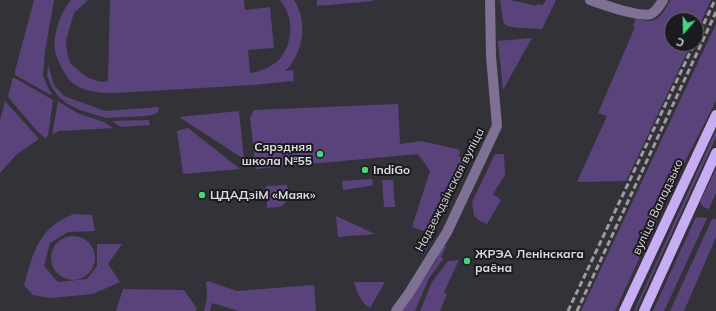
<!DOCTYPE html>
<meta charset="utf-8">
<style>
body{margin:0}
#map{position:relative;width:716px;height:311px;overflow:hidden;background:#343239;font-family:Mulish,sans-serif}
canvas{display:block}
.north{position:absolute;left:664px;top:12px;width:40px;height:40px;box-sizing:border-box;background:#1b1a1e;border:1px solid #68676b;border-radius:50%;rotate:200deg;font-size:11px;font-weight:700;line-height:16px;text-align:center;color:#dbdadf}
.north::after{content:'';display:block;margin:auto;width:14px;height:18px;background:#45d77a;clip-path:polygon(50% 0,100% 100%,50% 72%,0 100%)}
</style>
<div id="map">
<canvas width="716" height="311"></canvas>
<div class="north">С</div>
</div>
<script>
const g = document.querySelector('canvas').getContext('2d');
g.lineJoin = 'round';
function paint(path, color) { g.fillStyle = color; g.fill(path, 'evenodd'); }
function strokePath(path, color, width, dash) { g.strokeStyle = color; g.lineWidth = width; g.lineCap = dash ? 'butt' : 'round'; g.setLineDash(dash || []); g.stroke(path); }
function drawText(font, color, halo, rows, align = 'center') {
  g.font = font + ' Mulish,sans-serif'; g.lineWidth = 4; g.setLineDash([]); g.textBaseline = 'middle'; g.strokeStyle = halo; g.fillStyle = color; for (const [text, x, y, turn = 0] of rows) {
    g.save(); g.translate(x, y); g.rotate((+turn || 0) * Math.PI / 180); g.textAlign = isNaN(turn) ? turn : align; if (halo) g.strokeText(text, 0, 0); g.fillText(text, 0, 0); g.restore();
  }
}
const green = new Path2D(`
 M34 0H54L45 51 43 75 48 88 52 94 51 95 15 75V71Z
 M71 0H88L74 13 66 40 67 53 70 63 79 71 88 78 102 82 108 81 110 0H244L245 10 270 7 274 48 248 50 250 73C261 72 276 65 282 56 294 39 293 15 280 0H294C305 17 305 40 295 58 292 63 289 67 285 71L293 70 294 81 252 85 115 93C100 93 84 92 71 82 68 79 66 75 64 72 61 67 58 61 56 55 51 39 60 12 71 0Z
 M317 0H373V1L317 6Z
 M500 0H510L537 6V4L543 5 546 0H556L542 29C533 28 516 29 508 26 505 25 505 24 503 21Z
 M670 0H711L696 33V20H672V44H691L626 181 577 182 607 116 598 113 635 27 633 26 636 18C656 26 662 17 670 0Z
 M716 24V101L676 179 615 311H581Z
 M532 38 503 90 498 41Z
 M48 65 54 85 64 96 105 111 159 107 158 112 152 115 145 116 106 118 80 110 66 103 58 96 53 89 47 76Z
 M13 77 53 100 48 136 45 138 37 131 8 97Z
 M5 101 39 139 17 154 0 173V121Z
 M58 101 77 113 104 122 113 128 59 131 52 135Z
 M398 104 400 144 422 141 460 150 459 157H469L423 257 430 233 412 227 430 171 418 154 256 169 250 118 254 110Z
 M239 111 244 159 179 117Z
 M149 120 150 125 121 127 112 121Z
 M188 128 240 169 183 174 177 131Z
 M716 130V137L636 311H634Z
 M495 154H504L505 175 493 194 501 200 487 224 480 221 474 216 472 202Z
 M716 169V193L709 209 703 207 700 202Z
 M372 179 373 184 370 186 343 190 342 181Z
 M382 180H393L395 207H384Z
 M287 185C288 192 290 202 281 206 278 208 271 207 267 208L266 186Z
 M74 214 92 215 95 231 68 232 50 243 44 266 58 282 87 279 97 266V244H122L108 264 120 282 93 294 51 298 33 295 24 285C31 262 36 234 60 221 64 218 69 216 74 214Z
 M336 216 375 234 338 237Z
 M697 217 707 218 664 311H653L695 219Z
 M712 219H716V237L684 311H670Z
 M51 258a22 22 0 1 1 44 0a22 22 0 1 1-44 0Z
 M447 245 441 257 443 259 429 278 415 311H402L436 261 441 248Z
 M459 260 444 292 447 294 440 311H420L432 282 448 261Z
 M208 281 237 291 314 285 316 311H239L212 303 210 311H204C207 300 208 294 206 282Z
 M354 282H385L370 308C360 302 357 292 354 282Z
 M123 289 184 290 196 307V311H116Z`);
const minor = new Path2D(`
 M590 0C602 4 639 18 651 14 657 11 660 5 663 0
 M396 311 409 293 447 232 497 126 491 56 490 0`);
const major = new Path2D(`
 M624 311 716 115
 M644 311 716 153`);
const rail = new Path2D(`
 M696 40 715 0
 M568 311 694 44
 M577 311 716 12`);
const markers = [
 [320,154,4,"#45d77a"],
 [365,170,4,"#45d77a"],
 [202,195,4,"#45d77a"],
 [467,261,4,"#45d77a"]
];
const poiNames = [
 ["Сярэдняя",312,147,"right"],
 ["школа №55",312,161,"right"],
 ["IndiGo",373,170],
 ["ЦДАДзіМ «Маяк»",210,195],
 ["ЖРЭА Ленінскага",475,254],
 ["раёна",475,268]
];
const streetNames = [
 ["Надзеждзінская вуліца",450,190,-63],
 ["вуліца Валадзько",658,207,-65]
];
paint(green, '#5a437b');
strokePath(minor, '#7e7194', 10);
strokePath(major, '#c8adf4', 10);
strokePath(rail, '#9d9ba1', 3, [6, 3]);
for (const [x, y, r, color] of markers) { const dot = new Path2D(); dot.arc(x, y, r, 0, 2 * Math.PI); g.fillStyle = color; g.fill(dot); strokePath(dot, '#1b1a1e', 1.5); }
drawText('bold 12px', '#dbdadf', '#1b1a1e', poiNames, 'left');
drawText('12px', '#dbdadf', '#1b1a1e', streetNames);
</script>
